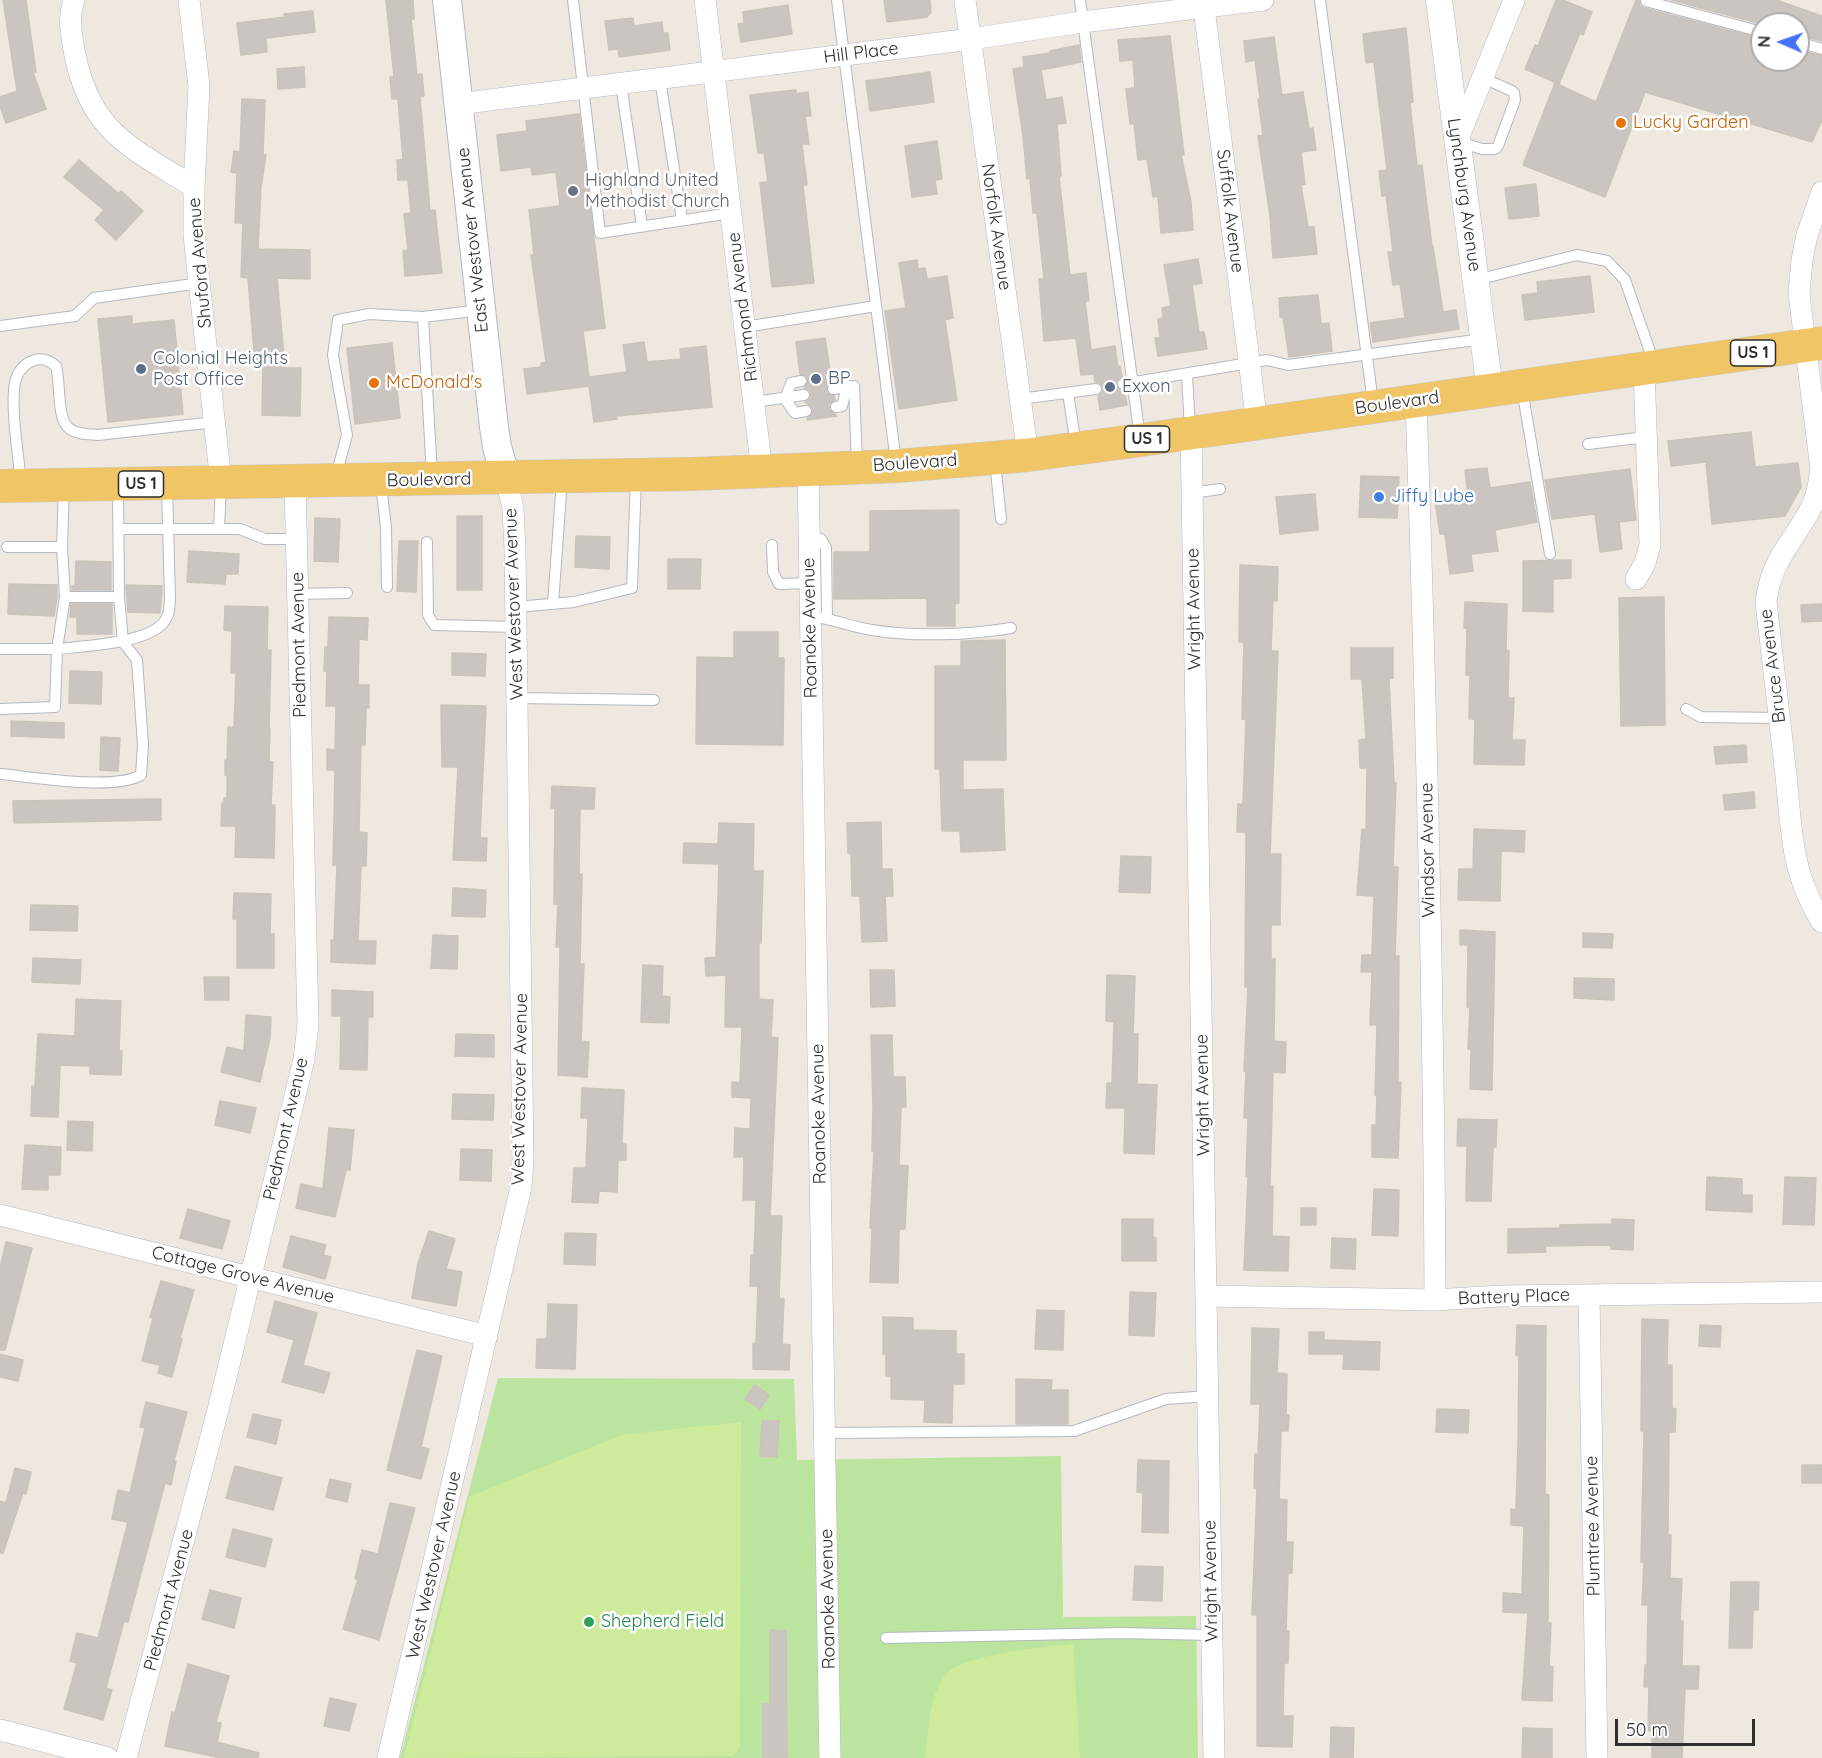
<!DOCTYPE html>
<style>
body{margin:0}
#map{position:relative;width:1822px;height:1758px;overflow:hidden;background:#efe8e1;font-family:Quicksand,sans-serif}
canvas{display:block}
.north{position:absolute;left:1750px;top:12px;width:60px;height:60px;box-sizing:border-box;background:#fff;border:2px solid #ababab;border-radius:50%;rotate:272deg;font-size:16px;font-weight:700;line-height:24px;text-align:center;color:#2e2e2e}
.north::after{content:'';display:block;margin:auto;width:21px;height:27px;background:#4472f8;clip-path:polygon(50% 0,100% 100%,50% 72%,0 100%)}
.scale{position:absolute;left:1615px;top:1719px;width:140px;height:27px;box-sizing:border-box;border:3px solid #2e2e2e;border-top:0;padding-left:8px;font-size:18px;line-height:21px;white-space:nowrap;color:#2e2e2e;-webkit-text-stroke:4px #fff;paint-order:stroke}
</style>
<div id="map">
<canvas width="1822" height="1758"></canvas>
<div class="north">N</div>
<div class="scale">50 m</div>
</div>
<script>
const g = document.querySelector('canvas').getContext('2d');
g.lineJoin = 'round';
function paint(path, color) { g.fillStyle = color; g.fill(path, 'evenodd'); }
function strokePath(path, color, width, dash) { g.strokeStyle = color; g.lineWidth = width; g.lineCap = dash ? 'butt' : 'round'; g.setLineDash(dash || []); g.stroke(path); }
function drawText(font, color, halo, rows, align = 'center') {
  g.font = font + ' Quicksand,sans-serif'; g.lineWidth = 5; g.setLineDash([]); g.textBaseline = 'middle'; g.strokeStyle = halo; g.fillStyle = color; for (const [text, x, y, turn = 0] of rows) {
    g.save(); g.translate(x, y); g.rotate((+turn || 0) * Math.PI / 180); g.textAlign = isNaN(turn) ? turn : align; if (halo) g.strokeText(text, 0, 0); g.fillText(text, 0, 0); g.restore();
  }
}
const green = new Path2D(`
 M498 1378 794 1379 797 1460 1061 1456 1063 1617 1196 1616 1198 1758H400Z`);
const pitch = new Path2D(`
 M741 1422 740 1748 733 1756 404 1758 469 1497 621 1435Z
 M1073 1644 1080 1758H925C929 1733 928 1698 944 1677 959 1654 1045 1647 1073 1644Z`);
const building = new Path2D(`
 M3 0H26L36 72H33L46 109 6 123 0 106V97L17 91Z
 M386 0H413L414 19H411L417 75 422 74 424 96 420 97 430 211 435 210 442 273 405 276 403 251 408 250 404 214 411 213 408 180H398L397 160H403L398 99H392L390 77H394Z
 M884 0H930L931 12 927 17 887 22Z
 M1556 0H1563L1592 12 1583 35 1580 33 1559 84 1525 69 1535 45 1538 46Z
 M1636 0H1639L1640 6 1644 8 1762 39V60H1798V50L1822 56V120L1812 142 1645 92 1605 197 1523 165 1555 83 1596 102Z
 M1671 0H1776L1822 16V41L1798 35V24H1762Z
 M788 5 792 34 741 42 738 24 744 23 743 12Z
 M313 11 315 32 266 38 267 52 241 55 237 23 285 17 284 14Z
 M633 18 634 26 662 22 663 33H668L670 50 619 57 618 49 609 50 605 21Z
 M1406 28 1413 102 1410 103 1417 166 1422 165 1432 246H1433L1443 312 1456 310 1459 329 1373 342 1370 323 1405 318 1400 284 1393 285 1388 252H1393L1386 195 1382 196 1379 171 1387 170 1374 62 1366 63 1363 34Z
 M1170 36 1184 155H1181L1191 202 1193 230 1161 233 1158 196 1153 197 1147 159 1138 160 1134 123 1130 124 1126 89 1135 88 1133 60 1120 61 1118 40Z
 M1274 37 1282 95 1303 92 1309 129 1313 128 1316 150 1301 152 1305 184 1301 185 1308 227H1314L1317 254 1273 258 1270 216 1258 136 1263 135 1258 99H1260L1255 60 1246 62 1244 41Z
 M1079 45 1081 62 1041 70 1046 100 1062 97 1066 123 1057 124 1061 176H1059L1070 275 1086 273 1089 301H1085L1091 350 1115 346 1118 367 1120 366 1122 377 1116 381V386L1120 391H1124L1127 405 1100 410 1098 396 1103 392V387L1099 382H1095L1094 374 1081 375 1076 338 1044 341 1039 279H1044L1037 213H1033L1030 178 1027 179 1023 136 1013 69 1024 67 1023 57 1051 53 1050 51Z
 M304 67 305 87 278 89 277 69Z
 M930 72 934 102 870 111 866 81Z
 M796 90V94L808 92 811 116H805L809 144H802L807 185H803L814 283 772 287 760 183 768 182 764 153H758L750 95Z
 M242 99 265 100 263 155H266L261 187 258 249 310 250V279L277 278 285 368H301L300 416 262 415 263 363 255 364 248 278 241 277 243 223H235L237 173 231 172 234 151 240 152Z
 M579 114 605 328 583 331 589 377 627 372 623 345 644 342 647 362 681 359 680 349 706 346 712 407 616 416 617 419 594 422 589 386 527 394 524 369 541 367V363L546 362 531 255H534L529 210 560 206 556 172 532 175 531 167 501 171 497 135 527 131 526 121Z
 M937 141 942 179 935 180 937 194 912 197 905 146Z
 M79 160 119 194 121 191 143 211 116 240 95 220 104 210 64 177Z
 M1536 184 1539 216 1509 219 1505 188Z
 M1198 259 1202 283 1192 285 1199 332H1204L1207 349 1158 356 1155 338H1160L1158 319 1163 318 1162 308 1171 306 1164 265Z
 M917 260 918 269 925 268 927 279 947 276 953 318 945 320 957 400 899 409 885 311 906 308 899 263Z
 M1590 276 1594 312 1525 320 1522 295 1538 293 1537 282Z
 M1318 295 1321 324 1329 323 1332 351 1289 357 1283 317H1280L1279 298Z
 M132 316V324L174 320 183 414 108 422 98 319Z
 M825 338 830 370 824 373V378L828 384 826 389 827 393 834 396 835 400 829 404V409L837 416 807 420 813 410 811 406 805 402 811 398V393L809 390 804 388 808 380 806 376 800 374 796 342Z
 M392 343 400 418 355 424 347 348Z
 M1751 432 1755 467 1798 463 1801 487 1785 516 1712 524 1706 462 1671 466 1668 441Z
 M1487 468 1490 488 1530 482 1537 522 1495 530 1498 551 1471 554 1473 571 1450 574 1445 534H1440L1435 501 1468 496 1465 470Z
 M1630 469 1636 520 1619 522 1622 549 1600 552 1595 514 1552 519 1545 480Z
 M1361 476 1399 477 1397 518 1359 517Z
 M1315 494 1318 530 1280 534 1276 497Z
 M959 510V603L955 604V626H927V598L834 599V552H870V511Z
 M457 516H482V590H457Z
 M315 518 340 519 338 562 314 561Z
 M576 536 610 537 609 569 575 567Z
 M399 541H418L416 592 397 591Z
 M189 551 239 554 238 574H226L225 584 187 582Z
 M668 559H701L700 589H668Z
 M1571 560V578L1553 579V612L1523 611V561Z
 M76 561 111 562V590H72V586H75Z
 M1240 565 1278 567 1277 601 1273 600 1271 651H1278L1270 854H1281L1280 925H1271V959H1275L1274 1041 1286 1042 1285 1073 1273 1072 1270 1186H1273L1272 1236 1289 1237 1288 1271 1244 1270 1248 1176H1246L1248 1118H1244L1246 1071H1244L1248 987H1245L1246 832H1237L1238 804 1243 805 1246 720 1242 719 1244 642H1239Z
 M9 584 57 585V597L54 616 8 614Z
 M126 585 162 586 160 613 128 612Z
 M1664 597 1665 725 1621 726 1619 598Z
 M1465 602 1507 604 1506 651H1509L1508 698H1514L1512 740H1525L1524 765 1474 764 1475 719H1469L1470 675H1466L1467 628H1464Z
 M71 604H112V634H77V617H70Z
 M1822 604V621L1802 622 1801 605Z
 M225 606 268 607 267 650H271L269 728H270L269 761 273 762 271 805H275L274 858 235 857 236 826H221L222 803H224V798H227V775H225V760H227L228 727H234L236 673H231L232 631 224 630Z
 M329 617 368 618 367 640 359 639 358 685H369V708L366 707 365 745H361L359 832 367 833 366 866H361L358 941H376L375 964 331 962V940H334L337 865H333L335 770H327V749L335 750 336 706H326L327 671H324L325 647H328Z
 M734 632H778V658H784L783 745 696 744 697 657 734 658Z
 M1005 640 1006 760H963V790L1003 789 1005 850 961 852 960 831H942L940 769H935V666H961V641Z
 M1351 648H1393V678L1389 679 1394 783H1396L1393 867H1398L1395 956H1399L1398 1082H1401L1398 1158 1372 1157V1125H1376L1377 1095H1375L1377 1025H1370L1372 972H1361L1362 955H1372L1374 896 1357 895 1362 829 1366 830 1367 768H1360L1359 740 1366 739 1362 679H1351Z
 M452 653 486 654 485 676 452 675Z
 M70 671 102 672 101 704 69 703Z
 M441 705 486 706 480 838H487L486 861 453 860 458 767H442Z
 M11 721 64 723V738L11 736Z
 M101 737 120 738 118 771 100 770Z
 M1746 745 1747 762 1716 764 1714 747Z
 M552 786 595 788 594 809H580L579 874H582L580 964H584L581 1041 589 1042 587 1077 558 1075 560 947H556L558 904H554L555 808H551Z
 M1754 792 1755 808 1725 810 1723 795Z
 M161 799V820L14 823 13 801Z
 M881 822 882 869H892L893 896H885L887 941 862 942 860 896H852L851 853H848L847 823Z
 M719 823 754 824 753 871H763L761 943H759V999L773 1000 771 1037 778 1038 770 1216H782L779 1298 784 1299 782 1344 790 1345 789 1370 753 1369V1343L756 1344 758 1286H750L751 1255 754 1256 756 1200H743L744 1157H734L735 1128 750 1129 751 1098 732 1097V1082L740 1083 742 1027H725L726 975 706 976 705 958 716 957 719 864 683 863 684 843 718 844Z
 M1474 829 1525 831 1524 852 1501 851 1500 901 1458 900 1459 869H1473Z
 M1121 856 1151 857 1150 893 1119 892Z
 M453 888 486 890 485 917 452 916Z
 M234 893 271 894 270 934H274V968H237V919H233Z
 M31 905 78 906 77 931 30 930Z
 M1460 930 1495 932 1492 1090 1470 1089 1471 1049H1468L1470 1007H1467L1468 945H1460Z
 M1583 933 1613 934 1612 948 1583 947Z
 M433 935 458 936 457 969 431 968Z
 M33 958 81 960 80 984 32 982Z
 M643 965 663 966 662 996 670 997 669 1023 641 1022Z
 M870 970H894L895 1006 871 1007Z
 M1107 975 1135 976 1133 1034H1138L1137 1084 1157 1085 1154 1154 1124 1153 1125 1108H1106L1107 1083H1112L1114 1022 1106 1021Z
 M204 977H229V1000H205Z
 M1574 978 1614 979V1000L1574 998Z
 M332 990 373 992V1017H368L367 1070 340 1069 341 1016H332Z
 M76 999 121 1001 119 1051H122L121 1075 90 1074V1066L60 1065 58 1117 31 1116 32 1086 35 1087 38 1034 75 1036Z
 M246 1015 271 1017 270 1038 260 1082 221 1072 227 1047 244 1051Z
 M456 1034 494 1035V1057L455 1056Z
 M871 1035H892L893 1077H905L906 1107H901L899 1165 908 1166 905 1229H899L898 1283 870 1282 872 1228H870L874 1151H872L873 1107Z
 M582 1088 624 1090 622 1144H626V1160H618L617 1192 599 1191 598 1203 572 1202 574 1168H586L588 1118H581Z
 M453 1094 494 1095 493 1120 452 1119Z
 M220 1101 256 1108 250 1133 215 1125Z
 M1458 1119 1497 1120 1496 1147H1493L1491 1201H1466L1467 1146H1457Z
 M68 1121 93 1122 92 1151 67 1150Z
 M329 1128 354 1130 350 1170H346L335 1217 296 1208 301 1184 323 1189Z
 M25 1145 61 1147 60 1175H48V1190L22 1189Z
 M461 1149 492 1150 491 1181 460 1180Z
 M1707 1177 1742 1179V1195H1752V1212L1706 1210Z
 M1785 1177 1816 1178 1814 1225 1783 1224Z
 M1374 1189 1399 1190 1398 1236 1372 1235Z
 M1301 1208H1316V1225H1301Z
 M188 1209 230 1221 222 1249 180 1238Z
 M1122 1219H1153V1237L1156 1238V1261H1122Z
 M1612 1219 1634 1220 1633 1250 1611 1249V1245L1545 1246 1546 1252 1508 1253V1229L1560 1228V1225L1612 1224Z
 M429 1231 455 1239 446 1269 462 1272 456 1306 412 1298 418 1263Z
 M565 1233 596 1234 595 1265 564 1264Z
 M291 1236 326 1245 323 1255 331 1257 325 1279 283 1267Z
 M1332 1238 1356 1239 1355 1269 1331 1268Z
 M6 1242 32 1248 5 1350H0V1268Z
 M161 1281 194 1290 180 1338 182 1339 172 1377 158 1373 160 1365 142 1361 153 1318 150 1317Z
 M1130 1292 1156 1293 1154 1336 1129 1335Z
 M275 1301 317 1313 303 1365 330 1373 324 1393 282 1382 294 1340 267 1332Z
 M548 1304 577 1305 575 1369 536 1368 537 1339H547Z
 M1037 1310 1064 1311 1063 1350 1035 1349Z
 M883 1317 913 1318V1330L956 1331V1354H964V1384H953L952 1423 924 1422 925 1400 891 1399V1376H886V1354H883Z
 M1642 1319 1668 1320 1667 1365H1672V1408L1676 1409 1675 1432H1669L1668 1535H1671L1670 1578 1682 1579 1680 1621H1683L1682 1666H1699L1698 1689H1685L1682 1758H1652V1731H1648L1649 1687H1644L1645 1665H1647L1648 1605H1642L1644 1562H1641L1644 1431H1641Z
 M1517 1325 1546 1326 1545 1494 1549 1495 1548 1622 1551 1623 1549 1666 1553 1667 1552 1701 1522 1700 1528 1613 1503 1612V1593L1522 1594 1524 1526 1511 1525V1509L1516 1510 1518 1442 1519 1356 1516 1355Z
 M1700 1325 1721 1326 1720 1347 1699 1346Z
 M1252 1328 1279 1329 1277 1373 1287 1374 1286 1415H1289L1288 1431H1281L1279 1499 1287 1500 1286 1542H1293L1292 1573H1288L1286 1631H1289L1288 1663H1284L1283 1716H1293L1292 1747 1257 1746V1615H1252L1257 1488H1254L1255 1454H1258L1260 1404H1251Z
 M1309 1332H1324V1340L1380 1342 1379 1370 1343 1369 1344 1354H1309Z
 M417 1350 442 1356 421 1447 429 1449 421 1479 387 1470Z
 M0 1354 23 1360 18 1381 0 1377Z
 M1016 1379 1052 1380 1051 1390H1068V1424H1016Z
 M755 1385 769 1395 760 1409 745 1399Z
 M146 1402 187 1412 174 1461H176L171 1485 165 1483 128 1622 124 1621 106 1688 112 1690 103 1720 64 1709 77 1663 70 1661 77 1633 98 1638 128 1522 112 1519 118 1490 130 1493 145 1428 140 1427Z
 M1437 1409 1469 1410 1468 1433 1436 1432Z
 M253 1414 281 1420 276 1444 247 1437Z
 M762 1421H779L777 1457 760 1456Z
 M1138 1460 1169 1461 1168 1533 1142 1532 1143 1493 1137 1492Z
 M1802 1465H1822V1483H1802Z
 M235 1466 282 1478 273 1510 226 1498Z
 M15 1468 31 1472 26 1494 23 1493 3 1553H0V1501L6 1503Z
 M330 1479 351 1484 347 1502 326 1497Z
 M390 1503 415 1508 379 1640 343 1629 358 1579H355L362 1550 378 1554Z
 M233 1529 272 1539 265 1567 226 1557Z
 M1135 1566 1163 1567 1162 1601 1133 1600Z
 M1731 1582H1759L1758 1610H1753L1752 1648H1729Z
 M210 1590 241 1598 234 1628 202 1619Z
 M770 1630 786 1631 787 1758H763V1704H770Z
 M188 1664 229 1676 216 1722 221 1723 217 1742 259 1753 258 1758H221L165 1746 172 1712 175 1713Z
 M330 1698 356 1704 349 1731 324 1726Z
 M1331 1727 1354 1728 1353 1758H1330Z
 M1523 1728 1552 1729V1758H1522Z`);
const service = new Path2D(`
 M573 0 600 233 731 213
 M837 0 896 462
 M1080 0 1140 437
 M1320 0 1373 403
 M1646 1 1762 32
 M1798 42 1822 49
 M660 79 682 220
 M621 84 642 226
 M1459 142 1482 149H1495L1498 146 1515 100 1514 93 1512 91 1483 78
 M1476 280 1577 255 1607 261 1625 280 1654 363
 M423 317 432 475
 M0 326 75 316 94 298 200 283
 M745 327 876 306
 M1187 374 1190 430
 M831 377 841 376 847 387 842 406 836 407
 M801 381 791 383 785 399 795 413 806 411
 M1123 384 1267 360 1288 365 1483 339
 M833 389 854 386 857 464
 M1522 389 1550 554
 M1068 393 1076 445
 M1020 399 1096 389
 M754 402 804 395
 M1588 444 1647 437
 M995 462 1001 519
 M336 476 347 435 333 355 338 320 369 314 423 317 481 310
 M21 483C19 459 9 400 16 379 19 370 25 363 35 360 42 358 50 361 56 366 61 382 56 420 70 429 78 435 90 434 98 435L215 422
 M381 484 386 528 387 587
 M1192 493 1220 489
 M118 529H240L265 539H297
 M219 529 221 484
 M809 536 821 539 826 548 827 618
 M427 542 428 615 434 625 516 627
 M772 545 773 572 779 584 809 583
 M7 547H62
 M298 594 347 593
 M65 597H119
 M553 604 562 480
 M516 607 574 602 632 588 636 478
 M809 616C831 618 851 627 872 630 913 637 971 635 1011 628
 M0 649H57L65 597 62 547 64 488
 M517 698 654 700
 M0 709 55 707 57 649C82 646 156 644 167 617 170 612 169 605 170 599L167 487
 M1686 709 1701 717 1779 718
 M0 774C32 777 114 791 141 775L143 745 137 660 123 642 119 597 118 488
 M825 1433 1074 1431 1166 1399 1209 1396
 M886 1638 1121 1633 1212 1635`);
const minor = new Path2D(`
 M74 0C68 17 71 33 74 50 89 132 130 147 194 187
 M189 0 199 86 194 187V235L221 483
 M705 0 762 471
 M965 0 1028 455
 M1203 0 1257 423
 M458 104 971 39 1082 22 1263 0
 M1457 141 1514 0
 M1822 192 1807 235 1802 260 1799 294 1821 469C1819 483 1817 498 1810 510 1791 545 1771 560 1766 602 1772 657 1779 712 1785 767 1792 826 1789 870 1822 922
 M1416 401C1426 700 1434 1000 1435 1300
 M1191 433 1214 1758
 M808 469 830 1758
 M1636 579 1645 563 1650 545 1644 369
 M0 1215 487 1336
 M1589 1295 1597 1758
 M1207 1296 1435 1300 1501 1296 1822 1292
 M0 1730 108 1758
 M126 1758 218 1410 304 1059 308 1025 295 482
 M388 1758 521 1187 523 1161 515 550 513 508 506 478`);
const tertiary = new Path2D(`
 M1439 0 1490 390`);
const secondary = new Path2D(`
 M447 0 494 427 497 447 506 478`);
const primary = new Path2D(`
 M0 486 691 474 897 466 1028 455 1141 440 1822 343`);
const markers = [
 [1621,123,6,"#e8710a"],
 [573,191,6,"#6b7280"],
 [141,369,6,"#5c6f8a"],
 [816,379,6,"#5c6f8a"],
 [374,383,6,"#e8710a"],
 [1110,387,6,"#5c6f8a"],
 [1379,497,6,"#3f7fe0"],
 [589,1622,6,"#2e9e5b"]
];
const shields = [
 [1753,353,45],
 [1147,439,45],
 [141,484,45]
];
const shieldNames = [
 ["US 1",1753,353],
 ["US 1",1147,439],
 ["US 1",141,484]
];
const streetNames = [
 ["Hill Place",861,53,-7],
 ["Lynchburg Avenue",1464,195,82],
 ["Suffolk Avenue",1230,211,83],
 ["Norfolk Avenue",996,227,82],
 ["East Westover Avenue",473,240,-96],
 ["Shuford Avenue",200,263,-95],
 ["Richmond Avenue",743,307,-97],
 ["Boulevard",1397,403,-8],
 ["Boulevard",915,463,-4],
 ["Boulevard",429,480,-1],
 ["West Westover Avenue",514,604,-92],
 ["Wright Avenue",1194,609,-91],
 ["Roanoke Avenue",810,628,-91],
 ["Piedmont Avenue",299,645,-91],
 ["Bruce Avenue",1773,666,-97],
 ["Windsor Avenue",1428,850,-91],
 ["West Westover Avenue",520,1089,-89],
 ["Wright Avenue",1203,1095,-91],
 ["Roanoke Avenue",819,1114,-91],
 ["Piedmont Avenue",286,1129,-77],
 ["Cottage Grove Avenue",243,1275,14],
 ["Battery Place",1514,1297,-2],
 ["Plumtree Avenue",1593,1526,-91],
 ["West Westover Avenue",434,1565,-77],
 ["Wright Avenue",1211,1581,-91],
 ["Roanoke Avenue",828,1599,-91],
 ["Piedmont Avenue",169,1600,-75]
];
const foodNames = [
 ["Lucky Garden",1633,123],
 ["McDonald's",386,383]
];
const worshipNames = [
 ["Highland United",585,181],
 ["Methodist Church",585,202]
];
const serviceNames = [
 ["Colonial Heights",153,359],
 ["Post Office",153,380],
 ["BP",828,379],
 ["Exxon",1122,387]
];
const shopNames = [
 ["Jiffy Lube",1391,497]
];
const leisureNames = [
 ["Shepherd Field",601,1622]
];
paint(green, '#bbe49f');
paint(pitch, '#ceeb9b');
paint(building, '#cac5c0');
strokePath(building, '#cac3ba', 1.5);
strokePath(service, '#b4b8c0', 12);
strokePath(minor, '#b4b8c0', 22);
strokePath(tertiary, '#b4b8c0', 27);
strokePath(secondary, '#b4b8c0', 30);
strokePath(primary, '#c9c9c9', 34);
strokePath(service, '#fff', 10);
strokePath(minor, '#fff', 21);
strokePath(tertiary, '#fff', 26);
strokePath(secondary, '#fff', 28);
strokePath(primary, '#f0c565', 33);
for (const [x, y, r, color] of markers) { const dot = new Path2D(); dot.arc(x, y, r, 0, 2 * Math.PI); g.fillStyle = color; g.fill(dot); strokePath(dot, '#fff', 2); }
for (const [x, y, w] of shields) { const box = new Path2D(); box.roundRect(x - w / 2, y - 13, w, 26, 4.5); g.fillStyle = '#fff'; g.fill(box); strokePath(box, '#2e2e2e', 1.5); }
drawText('bold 16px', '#2e2e2e', null, shieldNames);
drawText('18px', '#2e2e2e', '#fff', streetNames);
drawText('18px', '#c56008', '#fff', foodNames, 'left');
drawText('18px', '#5b616d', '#fff', worshipNames, 'left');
drawText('18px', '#4e5e75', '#fff', serviceNames, 'left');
drawText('18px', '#366cbe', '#fff', shopNames, 'left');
drawText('18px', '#27864d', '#fff', leisureNames, 'left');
</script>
